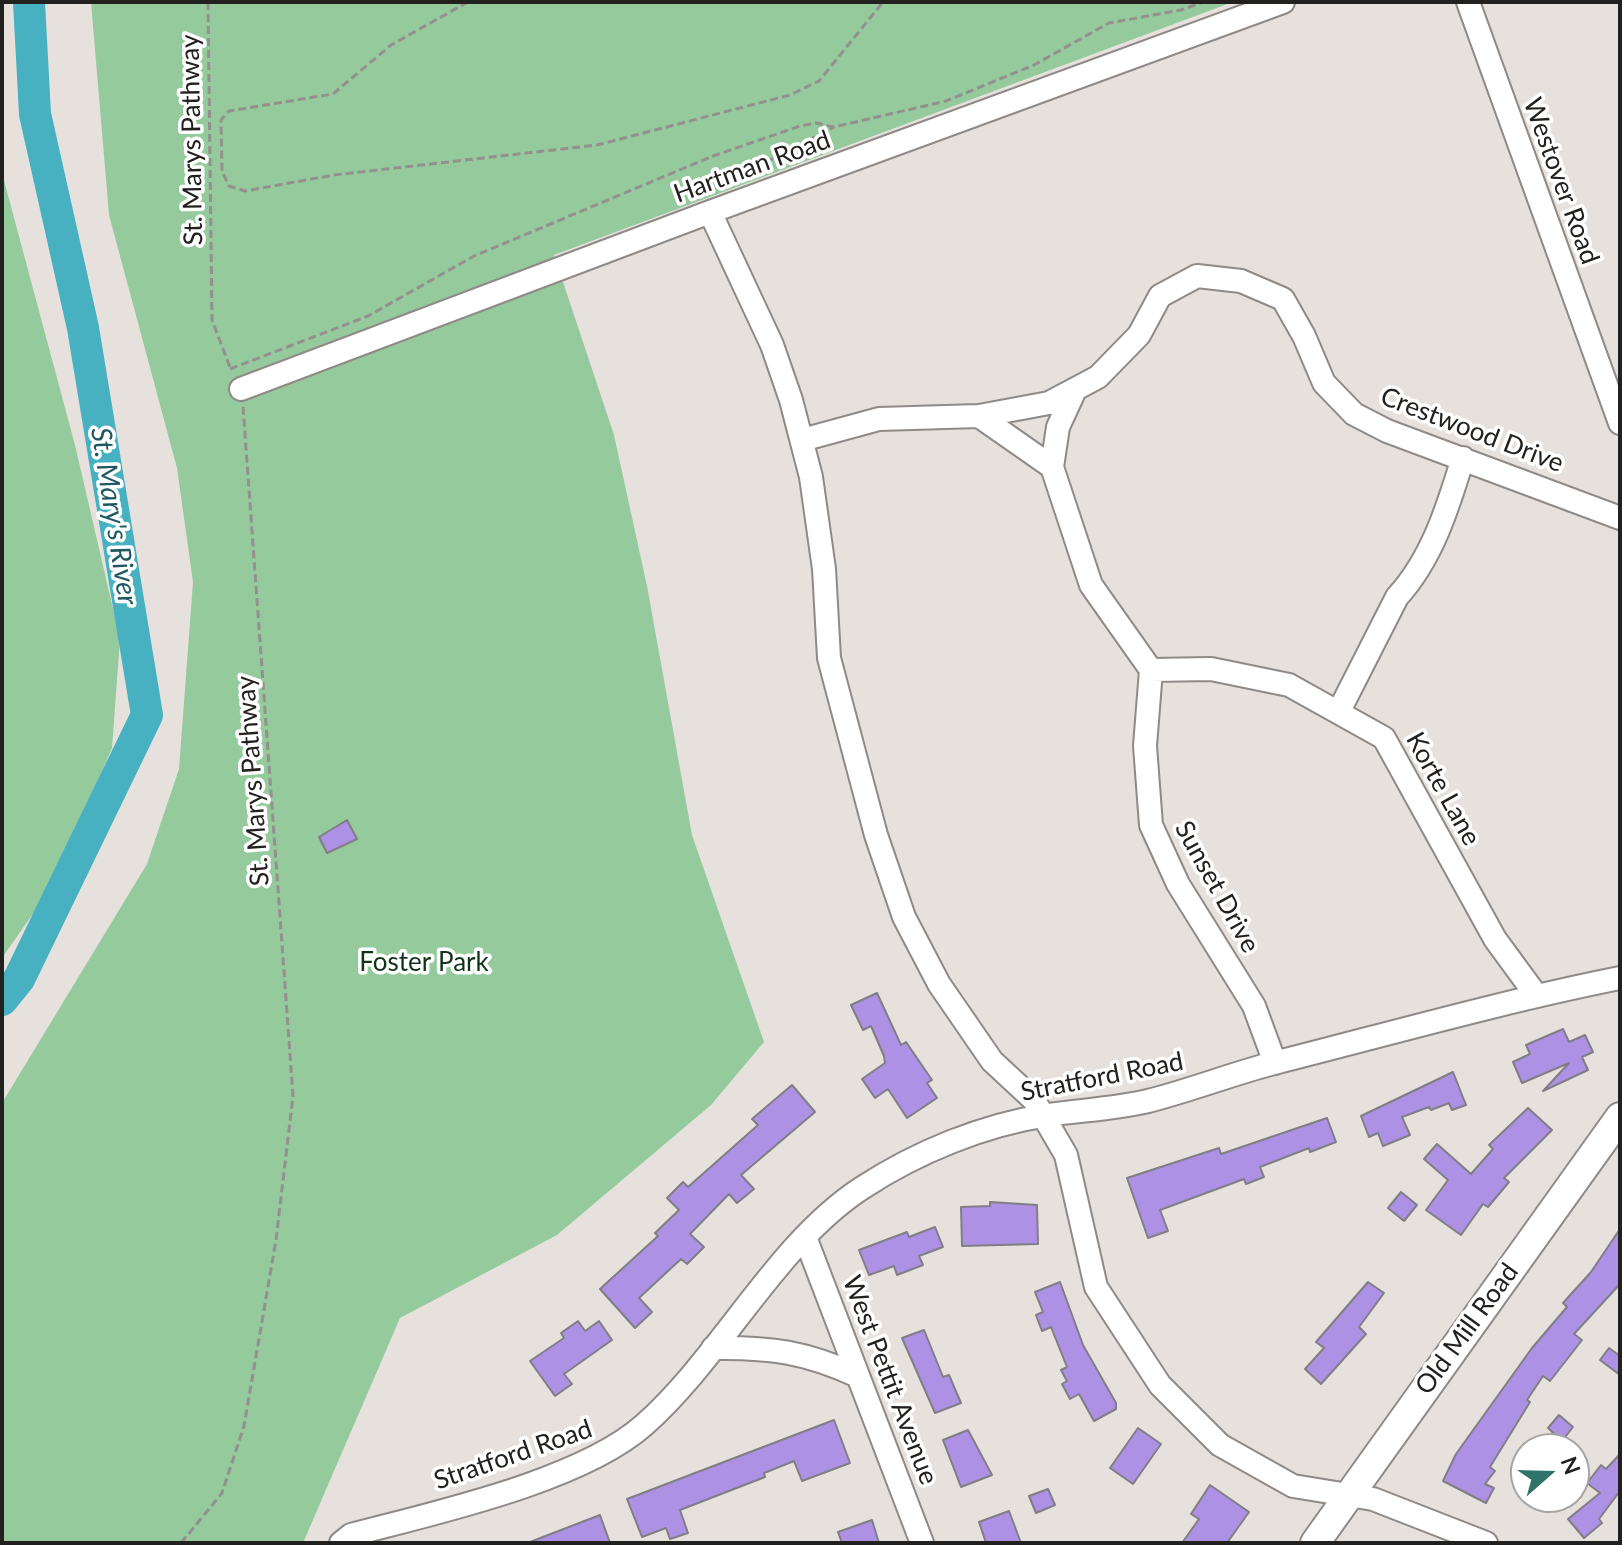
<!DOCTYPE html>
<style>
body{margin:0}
#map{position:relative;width:1622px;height:1545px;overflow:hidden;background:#e7e1de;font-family:Lato,sans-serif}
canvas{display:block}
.frame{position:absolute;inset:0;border:4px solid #23211f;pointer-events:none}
.north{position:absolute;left:1510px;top:1433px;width:80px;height:80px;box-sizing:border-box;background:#fff;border:2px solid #a7a6a5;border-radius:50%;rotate:70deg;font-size:22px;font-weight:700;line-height:32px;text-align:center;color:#23211f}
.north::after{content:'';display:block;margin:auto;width:28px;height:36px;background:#2e746a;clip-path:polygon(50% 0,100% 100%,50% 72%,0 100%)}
</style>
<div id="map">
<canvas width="1622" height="1545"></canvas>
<div class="frame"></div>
<div class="north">N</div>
</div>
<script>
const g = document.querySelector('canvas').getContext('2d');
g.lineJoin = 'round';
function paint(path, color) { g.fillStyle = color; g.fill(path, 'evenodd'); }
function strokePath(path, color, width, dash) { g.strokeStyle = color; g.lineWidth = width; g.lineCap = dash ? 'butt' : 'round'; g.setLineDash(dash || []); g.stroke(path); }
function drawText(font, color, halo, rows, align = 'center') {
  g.font = font + ' Lato,sans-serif'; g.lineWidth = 7; g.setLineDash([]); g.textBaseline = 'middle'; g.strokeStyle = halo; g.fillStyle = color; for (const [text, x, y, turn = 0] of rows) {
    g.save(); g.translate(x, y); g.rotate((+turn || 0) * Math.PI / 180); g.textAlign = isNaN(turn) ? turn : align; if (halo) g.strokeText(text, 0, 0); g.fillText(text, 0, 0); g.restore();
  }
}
const green = new Path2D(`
 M91 2H1233L554 255 614 435 647 586 692 835 764 1042 711 1105 557 1235 400 1318 303 1543H2V1103L147 864 179 769 193 582 177 468 109 215Z
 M2 173 75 445 120 639 112 748 53 885 2 958Z`);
const river = new Path2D(`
 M2 1000 19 979 147 715 83 328 35 114 29 2`);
const building = new Path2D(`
 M347 820 357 839 327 853 319 837Z
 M877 993 901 1045 906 1042 932 1080 927 1083 937 1098 907 1118 888 1089 875 1098 862 1079 885 1063 884 1056 871 1026 863 1030 851 1005Z
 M1563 1029 1569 1042 1585 1035 1593 1052 1582 1057 1588 1070 1543 1091 1569 1063 1522 1083 1513 1062 1530 1054 1526 1045Z
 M1453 1072 1466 1105 1452 1110 1449 1103 1431 1110 1429 1107 1402 1117 1410 1135 1383 1146 1378 1133 1369 1137 1361 1116Z
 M792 1085 815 1112 741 1175 754 1189 737 1203 729 1194 690 1234 704 1247 687 1264 681 1259 639 1298 652 1312 635 1328 600 1289 658 1236 655 1233 679 1210 667 1198 683 1182 688 1187 758 1125 752 1119Z
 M1528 1108 1552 1130 1504 1178 1509 1182 1488 1207 1483 1204 1461 1235 1426 1210 1448 1180 1424 1159 1437 1144 1471 1174 1493 1149 1489 1145Z
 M1327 1118 1336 1142 1310 1152 1309 1148 1260 1167 1264 1177 1246 1184 1244 1179 1160 1210 1168 1231 1148 1238 1127 1178 1219 1148 1221 1154Z
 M1401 1192 1417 1205 1404 1221 1388 1208Z
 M990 1202 1037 1205 1038 1244 962 1246 961 1207 990 1206Z
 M935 1227 943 1247 919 1256 923 1265 897 1275 894 1266 869 1275 859 1250 907 1232 909 1237Z
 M1620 1229V1284L1574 1334 1582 1340 1550 1381 1543 1376 1527 1400 1530 1402 1490 1467 1495 1471 1485 1484 1494 1488 1486 1503 1443 1481 1456 1454 1532 1348 1567 1307 1563 1303 1591 1272Z
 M1060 1282 1083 1345 1116 1403V1409L1094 1421 1079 1394 1070 1399 1062 1384 1067 1381 1061 1370 1067 1367 1051 1327 1042 1331 1036 1315 1043 1312 1035 1292Z
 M1368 1282 1384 1293 1359 1327 1366 1334 1321 1384 1305 1369 1324 1348 1316 1342Z
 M578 1321 585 1331 599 1321 612 1340 564 1374 572 1384 555 1396 530 1361 564 1338 561 1333Z
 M924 1330 943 1377 949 1375 961 1403 935 1413 902 1338Z
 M1609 1348 1620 1356V1375L1600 1360Z
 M1559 1415 1573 1427 1562 1441 1548 1428Z
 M834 1420 850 1463 802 1481 794 1461 764 1473 765 1477 680 1510 688 1533 670 1539 666 1528 642 1537 627 1499Z
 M1138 1428 1161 1444 1133 1484 1110 1468Z
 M968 1430 992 1475 961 1487 943 1440Z
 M1620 1454V1491L1599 1519 1602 1523 1584 1538 1568 1519 1600 1493 1587 1483 1601 1465 1606 1469Z
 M1210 1485 1249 1512 1227 1543H1182L1199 1519 1191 1514Z
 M1048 1489 1055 1505 1036 1513 1029 1496Z
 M1009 1511 1021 1543H986L979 1522Z
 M600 1515 610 1543H530V1542Z
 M872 1520 879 1543H842L838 1532Z`);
const path = new Path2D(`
 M208 2 212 320 231 370
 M468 2 391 45 333 94 229 111 221 120 222 171 229 186 245 191 334 175 597 145 790 95 819 81 883 2
 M723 184 834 127
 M230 369 368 316 474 256 713 156 800 126 816 123 834 127 946 101 1034 65 1109 23 1181 10 1203 2
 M181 1543 222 1493 244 1426 276 1240 293 1096 243 407`);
const minor = new Path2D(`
 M1468 2 1620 423
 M710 212 772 345 791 400 811 477 824 569 829 658 876 835 904 917 939 984 992 1061 1034 1100 1066 1155 1096 1287 1160 1385 1220 1445 1293 1486 1373 1499 1486 1543
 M241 389 710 212 1283 2
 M979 416 1052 467 1091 585 1151 670 1145 746 1151 825 1178 884 1254 1006 1275 1063
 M802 440 879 419 979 416 1049 403 1098 377 1139 335 1160 296 1197 276 1241 281 1283 299 1304 336 1324 383 1354 414 1387 431 1620 518
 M1052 467 1058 427 1075 390
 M1151 670 1211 669 1289 685 1384 738 1495 939 1536 995
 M1339 711 1397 597C1432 559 1448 507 1463 458
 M805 1237 922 1543
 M713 1348C770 1347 806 1352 858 1376
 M341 1543 351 1535C434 1513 581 1481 644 1425 722 1356 776 1244 862 1188 917 1152 983 1125 1048 1115 1081 1110 1115 1109 1148 1101 1192 1090 1234 1073 1278 1062 1392 1033 1505 1001 1620 978`);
const major = new Path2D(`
 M1315 1543 1620 1117`);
const streetNames = [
 ["St. Marys Pathway",192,140,-91],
 ["Hartman Road",752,167,-20],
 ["Westover Road",1561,181,70],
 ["Crestwood Drive",1472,430,21],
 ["St. Marys Pathway",253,781,-94],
 ["Korte Lane",1443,789,61],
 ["Sunset Drive",1217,887,61],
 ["Stratford Road",1102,1077,-11],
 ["Old Mill Road",1467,1329,-54],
 ["West Pettit Avenue",890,1380,69],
 ["Stratford Road",513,1455,-19]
];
const parkNames = [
 ["Foster Park",424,963]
];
const waterNames = [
 ["St. Mary's River",114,516,81]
];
paint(green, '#95ca9d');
strokePath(river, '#48b1c1', 32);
paint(building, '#ad91e5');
strokePath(building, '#807e84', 2);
strokePath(minor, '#8f8a87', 26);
strokePath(major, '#8f8a87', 32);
strokePath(path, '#94908d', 3, [8, 4]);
strokePath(minor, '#fff', 22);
strokePath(major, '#fff', 28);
drawText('26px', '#23211f', '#fff', streetNames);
drawText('26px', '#113319', '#fff', parkNames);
drawText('italic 28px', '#1e5861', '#fff', waterNames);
</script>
